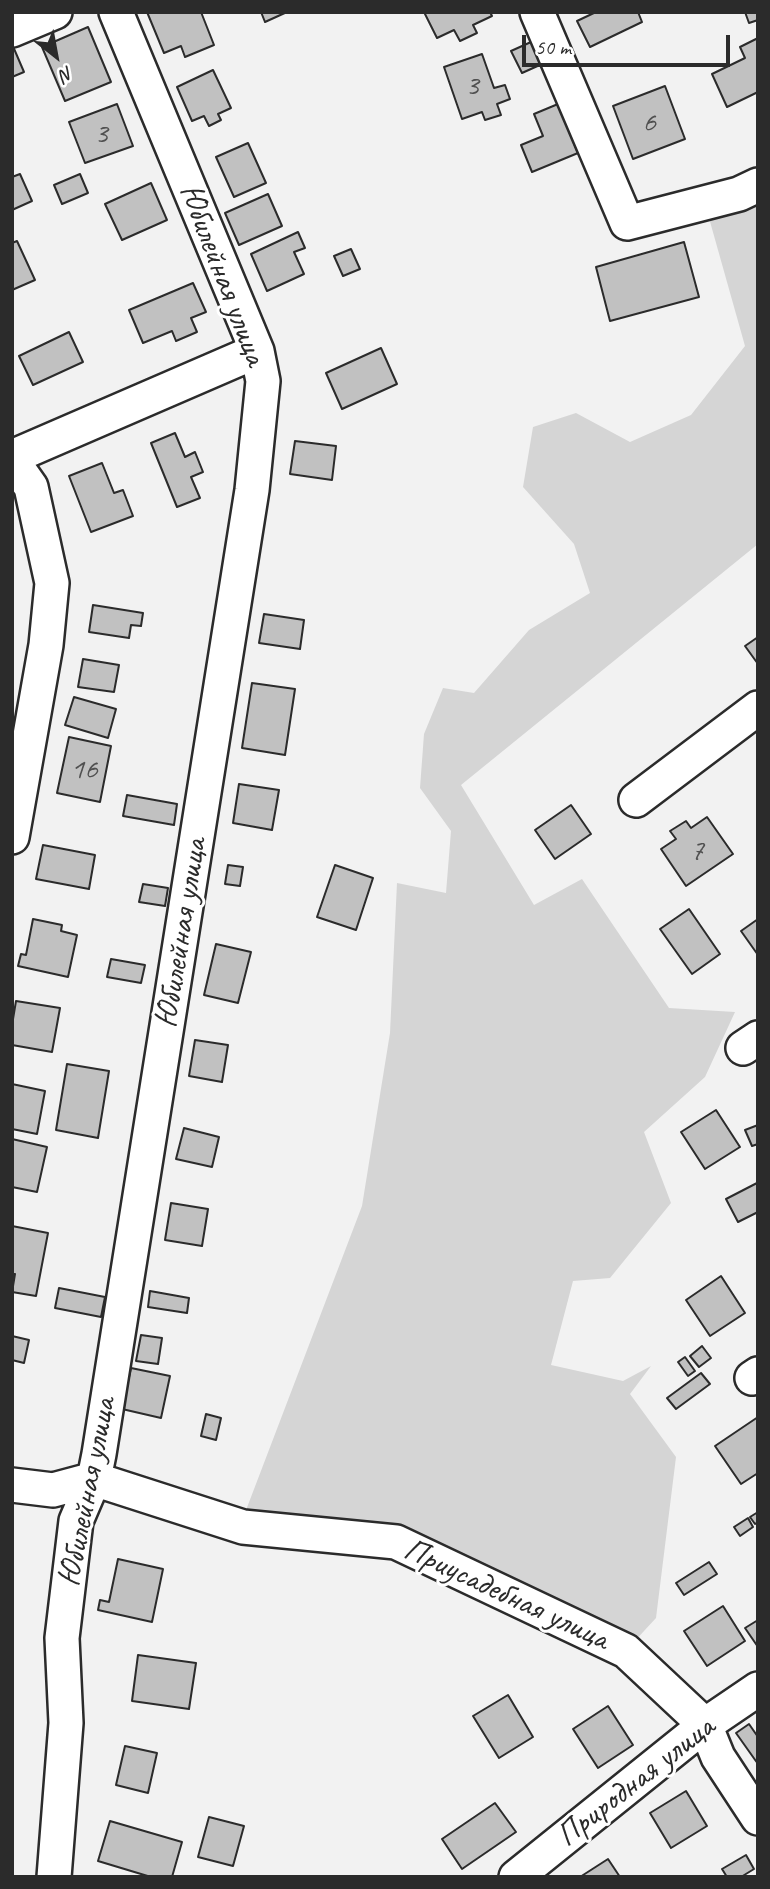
<!DOCTYPE html>
<meta charset="utf-8">
<style>
body{margin:0}
#map{position:relative;width:770px;height:1889px;overflow:hidden;background:#f2f2f2;font-family:Caveat,sans-serif}
canvas{display:block}
.frame{position:absolute;inset:0;border:14px solid #2b2b2b;pointer-events:none}
.north{position:absolute;left:21px;top:21px;width:70px;height:70px;-webkit-text-stroke:5px #fff;paint-order:stroke;rotate:149deg;font-size:19px;font-weight:700;line-height:28px;text-align:center;color:#2b2b2b}
.north::after{content:'';display:block;margin:auto;width:24px;height:32px;background:#2b2b2b;clip-path:polygon(50% 0,100% 100%,50% 72%,0 100%)}
.scale{position:absolute;left:522px;top:35px;width:208px;height:32px;box-sizing:border-box;border:4px solid #2b2b2b;border-top:0;padding-left:9px;font-size:21px;line-height:24px;white-space:nowrap;color:#2b2b2b;-webkit-text-stroke:5px #fff;paint-order:stroke}
</style>
<div id="map">
<canvas width="770" height="1889"></canvas>
<div class="frame"></div>
<div class="north">N</div>
<div class="scale">50 m</div>
</div>
<script>
const g = document.querySelector('canvas').getContext('2d');
g.lineJoin = 'round';
function paint(path, color) { g.fillStyle = color; g.fill(path, 'evenodd'); }
function strokePath(path, color, width, dash) { g.strokeStyle = color; g.lineWidth = width; g.lineCap = dash ? 'butt' : 'round'; g.setLineDash(dash || []); g.stroke(path); }
function drawText(font, color, halo, rows, align = 'center') {
  g.font = font + ' Caveat,sans-serif'; g.lineWidth = 6; g.setLineDash([]); g.textBaseline = 'middle'; g.strokeStyle = halo; g.fillStyle = color; for (const [text, x, y, turn = 0] of rows) {
    g.save(); g.translate(x, y); g.rotate((+turn || 0) * Math.PI / 180); g.textAlign = isNaN(turn) ? turn : align; if (halo) g.strokeText(text, 0, 0); g.fillText(text, 0, 0); g.restore();
  }
}
const green = new Path2D(`
 M758 198V544L461 785 534 905 582 879 669 1008 735 1012 705 1077 644 1132 671 1203 610 1278 573 1281 551 1365 623 1381 651 1366 630 1394 676 1457 656 1618 632 1644 396 1528 243 1518 362 1206 390 1033 397 883 446 893 451 831 420 788 424 734 443 688 474 693 529 630 590 593 574 544 523 487 533 427 576 413 630 442 691 415 745 346 709 218Z`);
const building = new Path2D(`
 M147 12H201L214 45 185 57 181 46 164 53Z
 M261 12H287L265 22Z
 M424 12H490L492 16 473 25 477 33 460 41 454 30 437 38Z
 M596 12H638L642 22 590 47 577 21Z
 M745 12H758V20L749 23Z
 M88 27 111 82 65 101 42 47Z
 M758 38V92L727 107 712 74 745 58 740 47Z
 M531 42 542 64 522 73 511 51Z
 M12 44 24 72 12 77Z
 M482 54 494 88 505 85 510 99 497 104 501 115 485 120 482 112 462 119 444 67Z
 M213 70 231 108 218 114 221 120 209 126 204 116 192 121 177 87Z
 M665 86 685 139 633 159 613 106Z
 M117 104 133 146 85 163 69 122Z
 M558 104 578 153 532 172 521 145 543 136 534 114Z
 M248 143 266 183 234 197 216 157Z
 M20 174 32 201 12 210V177Z
 M80 174 88 193 62 204 54 185Z
 M151 183 167 220 122 240 105 204Z
 M268 194 282 226 239 245 225 213Z
 M298 232 305 248 294 252 304 274 267 291 251 254Z
 M17 241 35 280 12 290V243Z
 M684 242 699 297 610 321 596 267Z
 M351 249 360 269 343 276 334 256Z
 M193 283 206 312 191 318 197 332 176 341 172 331 143 343 129 310Z
 M69 332 83 362 33 385 19 356Z
 M381 348 397 384 342 409 326 373Z
 M175 433 185 457 195 452 203 472 191 477 200 498 177 507 151 443Z
 M295 441 336 446 332 480 290 474Z
 M102 463 114 493 123 490 133 516 91 532 69 476Z
 M93 605 143 613 141 626 131 625 129 638 89 632Z
 M264 614 304 620 300 649 259 643Z
 M758 637V664L745 646Z
 M83 659 119 665 114 692 78 687Z
 M252 683 295 689 285 755 242 748Z
 M74 697 116 709 108 738 65 725Z
 M69 737 111 746 100 802 57 793Z
 M239 784 279 790 272 830 233 823Z
 M127 795 177 804 174 825 123 816Z
 M571 805 591 834 555 859 535 830Z
 M707 817 733 854 686 886 661 849 676 839 670 831 686 821 691 828Z
 M43 845 95 855 89 889 36 879Z
 M228 865 243 867 240 886 225 884Z
 M335 865 373 878 356 930 317 917Z
 M143 884 168 888 165 906 139 902Z
 M689 909 720 954 692 974 660 929Z
 M33 919 62 925 61 931 77 935 68 977 18 966 21 954 26 955Z
 M758 919V955L741 931Z
 M216 944 251 952 238 1003 204 995Z
 M111 959 145 965 141 983 107 977Z
 M16 1001 60 1008 52 1052 12 1045V1025Z
 M195 1040 228 1045 222 1082 189 1076Z
 M67 1064 109 1071 98 1138 56 1130Z
 M12 1084 45 1091 37 1134 12 1129Z
 M716 1110 740 1147 705 1169 681 1132Z
 M758 1125V1144L752 1146 745 1130Z
 M184 1128 219 1137 212 1167 176 1159Z
 M12 1139 47 1147 37 1192 12 1187Z
 M757 1183 758 1212 738 1222 726 1199Z
 M171 1203 208 1209 202 1246 165 1240Z
 M12 1226 48 1233 36 1296 12 1292 15 1274H12Z
 M721 1276 745 1313 710 1336 686 1300Z
 M59 1288 105 1297 101 1317 55 1308Z
 M150 1291 189 1298 187 1313 148 1307Z
 M141 1335 162 1338 158 1364 136 1361Z
 M12 1336 29 1340 24 1363 12 1360Z
 M702 1346 711 1358 699 1367 690 1356Z
 M685 1357 695 1371 688 1376 678 1362Z
 M131 1368 170 1376 161 1418 122 1409Z
 M701 1373 710 1384 676 1409 667 1398Z
 M206 1414 221 1418 216 1440 201 1436Z
 M758 1417V1473L741 1484 715 1446Z
 M758 1512V1522L755 1524 750 1517Z
 M748 1518 753 1527 740 1536 734 1527Z
 M118 1559 163 1569 152 1622 98 1610 100 1600 109 1602Z
 M709 1562 717 1574 684 1595 676 1583Z
 M723 1606 745 1641 707 1666 684 1631Z
 M758 1620V1647L745 1628Z
 M138 1655 196 1663 189 1709 132 1701Z
 M508 1695 533 1737 499 1758 473 1716Z
 M608 1706 633 1745 598 1768 573 1729Z
 M749 1724 758 1737V1764L736 1733Z
 M125 1746 157 1753 148 1793 116 1785Z
 M686 1791 707 1826 671 1848 650 1813Z
 M495 1803 516 1832 462 1869 442 1839Z
 M209 1817 244 1826 233 1866 198 1857Z
 M110 1821 182 1842 172 1877H151L98 1861Z
 M746 1855 754 1869 741 1877H727L722 1869Z
 M608 1859 620 1877H580Z`);
const street = new Path2D(`
 M537 12 627 223 739 194 758 185
 M12 30 55 12
 M12 457 257 351
 M12 460 31 487 52 583 46 645 12 837
 M636 800 758 708
 M743 1048 758 1038
 M752 1378 758 1374
 M12 1485 53 1490 94 1479 243 1527 396 1542 626 1651 705 1725 718 1757 758 1818
 M54 1877 66 1723 62 1638 76 1521 94 1479 99 1454 252 490 263 381 257 351 116 12
 M516 1877 705 1725 758 1689`);
const numberNames = [
 ["3",472,86],
 ["6",649,123],
 ["3",101,134],
 ["16",84,770],
 ["7",697,851]
];
const streetNames = [
 ["Юбилейная улица",222,275,69],
 ["Юбилейная улица",182,933,-81],
 ["Юбилейная улица",88,1492,-79],
 ["Приусадебная улица",506,1595,25],
 ["Природная улица",636,1782,-38]
];
paint(green, '#d5d5d5');
paint(building, '#c1c1c1');
strokePath(building, '#2b2b2b', 2);
strokePath(street, '#2b2b2b', 38);
strokePath(street, '#fff', 33);
drawText('30px', '#505050', null, numberNames);
drawText('33px', '#2b2b2b', '#fff', streetNames);
</script>
